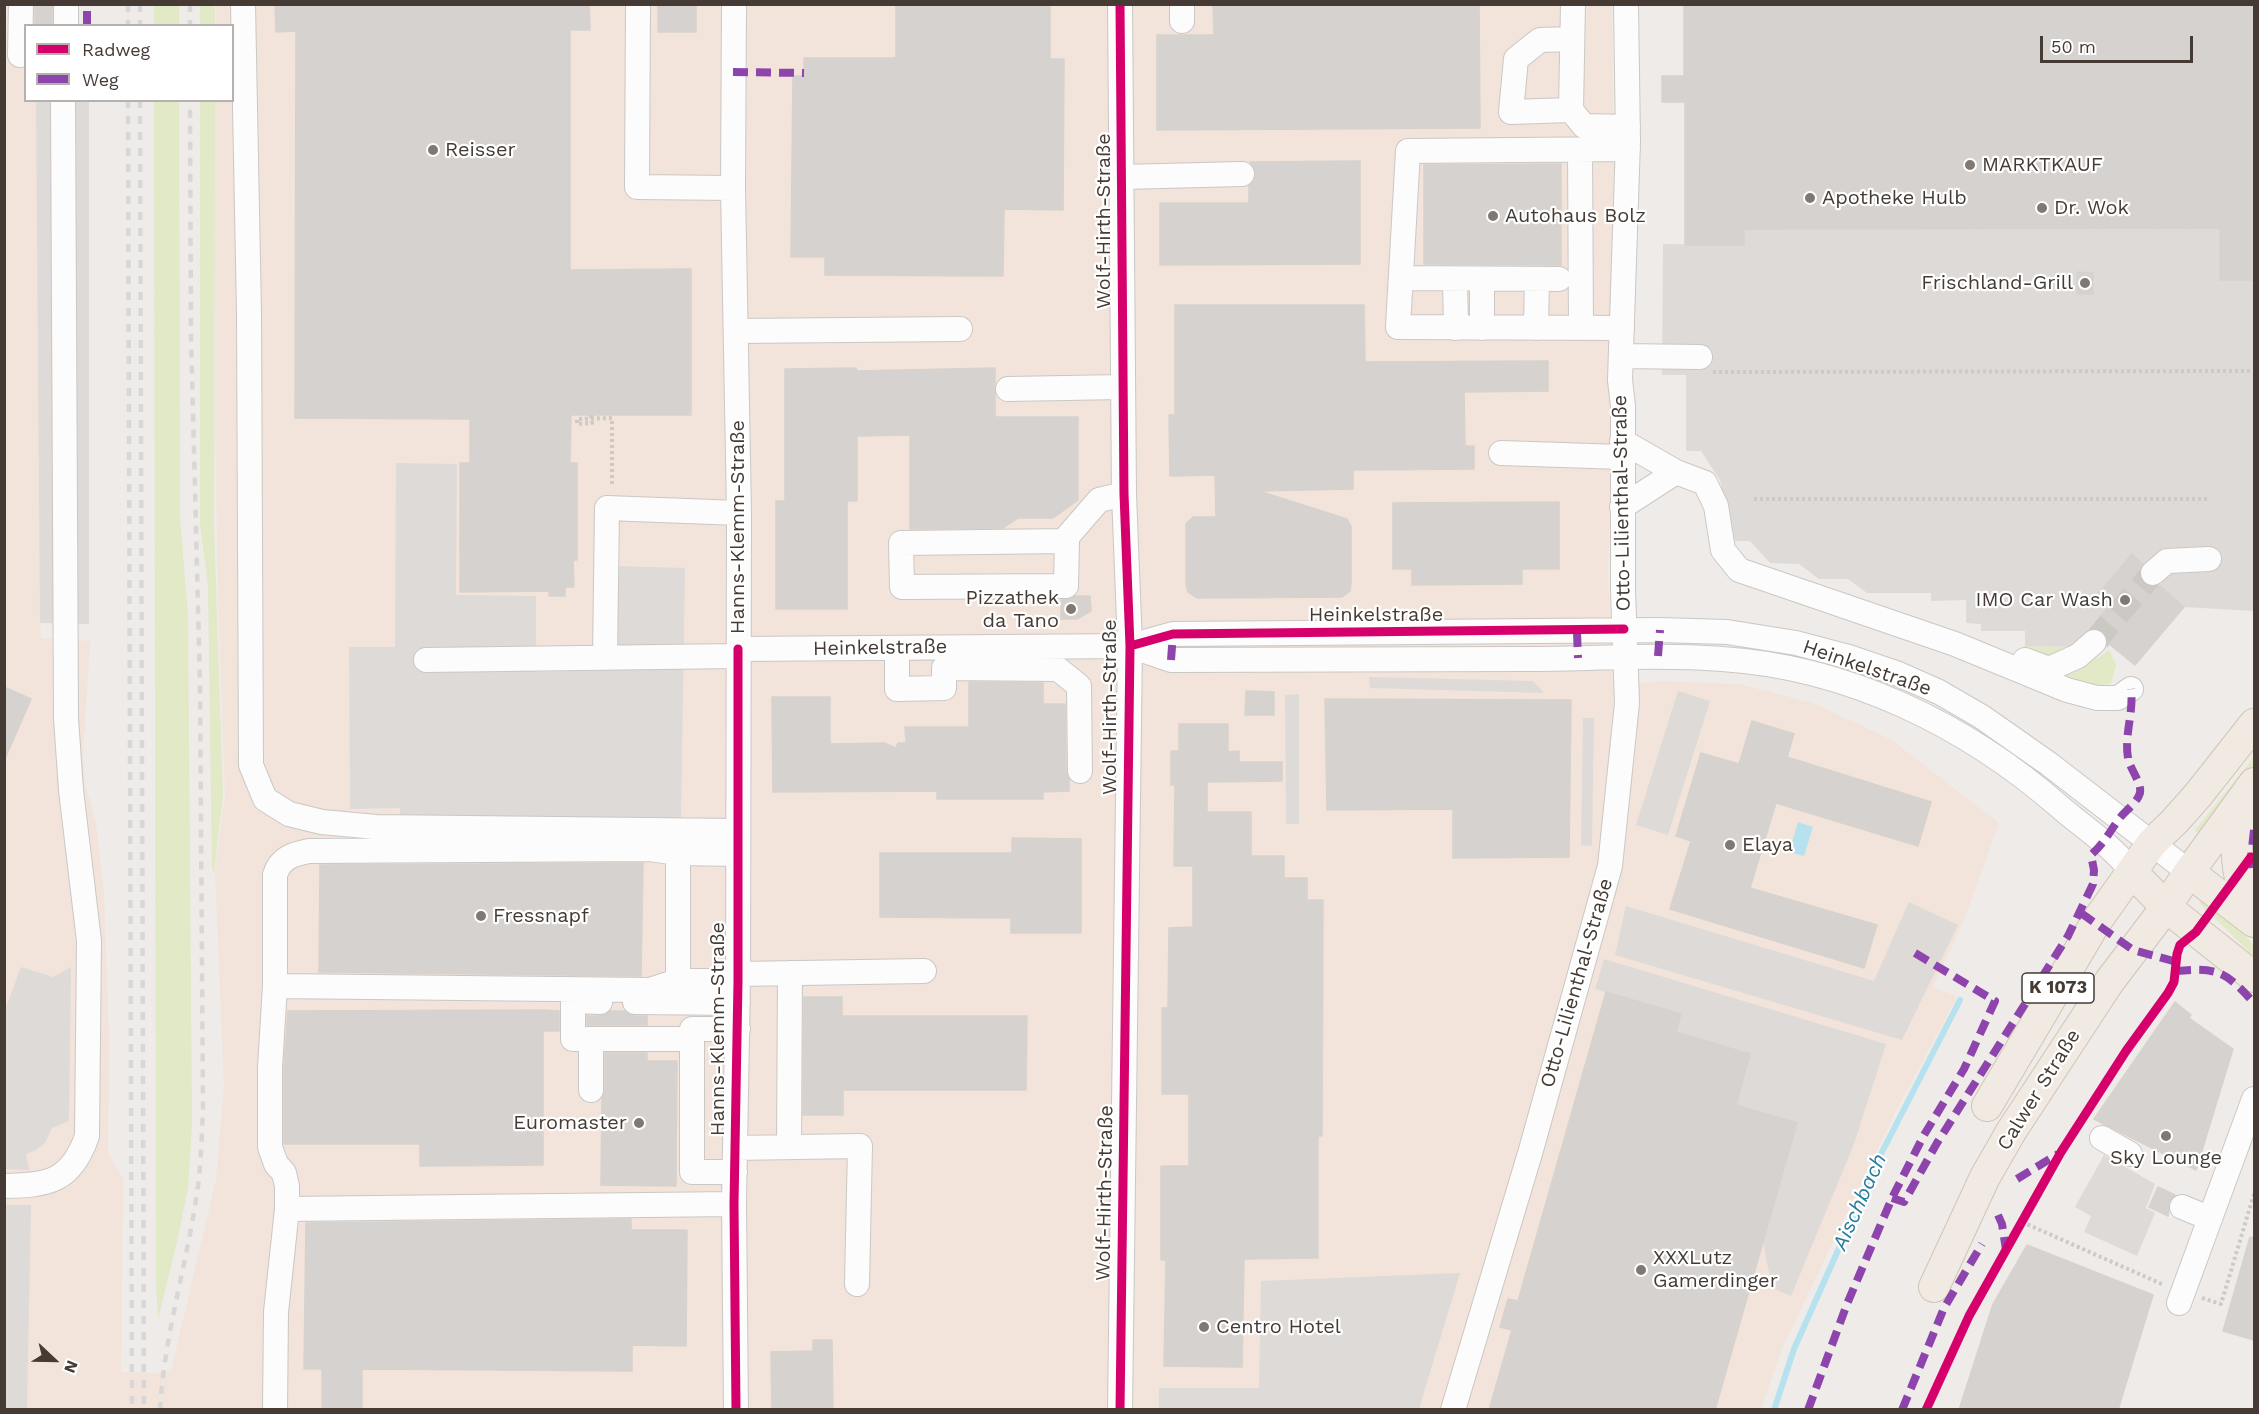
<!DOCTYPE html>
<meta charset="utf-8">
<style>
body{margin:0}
#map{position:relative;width:2259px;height:1414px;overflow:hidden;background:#eeebe8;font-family:"Work Sans",sans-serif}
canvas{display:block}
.frame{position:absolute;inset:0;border:6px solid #453b34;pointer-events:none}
.legend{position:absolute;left:24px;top:24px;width:210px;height:78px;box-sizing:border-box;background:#fff;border:2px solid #b5b1ae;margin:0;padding:8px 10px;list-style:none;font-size:18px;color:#453b34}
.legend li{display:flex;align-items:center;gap:12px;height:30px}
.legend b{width:30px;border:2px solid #b5b1ae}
.north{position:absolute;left:24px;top:1330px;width:60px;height:60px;-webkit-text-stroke:4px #fff;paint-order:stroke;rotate:112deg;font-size:16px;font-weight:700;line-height:24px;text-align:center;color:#453b34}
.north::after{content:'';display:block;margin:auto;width:21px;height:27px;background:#453b34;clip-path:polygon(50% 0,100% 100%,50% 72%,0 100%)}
.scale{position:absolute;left:2040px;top:36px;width:153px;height:27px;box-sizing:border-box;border:3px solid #453b34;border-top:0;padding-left:8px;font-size:18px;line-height:21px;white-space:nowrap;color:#453b34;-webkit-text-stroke:4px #fff;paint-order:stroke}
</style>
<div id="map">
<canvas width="2259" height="1414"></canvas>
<div class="frame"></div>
<ul class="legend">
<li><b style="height:8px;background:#d6006c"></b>Radweg</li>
<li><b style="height:8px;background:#8e44ad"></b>Weg</li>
</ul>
<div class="north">N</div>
<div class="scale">50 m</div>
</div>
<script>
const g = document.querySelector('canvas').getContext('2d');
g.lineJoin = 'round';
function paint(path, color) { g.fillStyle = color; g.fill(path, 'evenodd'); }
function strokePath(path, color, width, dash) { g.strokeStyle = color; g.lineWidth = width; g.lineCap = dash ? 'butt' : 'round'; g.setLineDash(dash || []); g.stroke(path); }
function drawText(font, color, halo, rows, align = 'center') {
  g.font = font + ' "Work Sans",sans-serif'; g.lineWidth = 4.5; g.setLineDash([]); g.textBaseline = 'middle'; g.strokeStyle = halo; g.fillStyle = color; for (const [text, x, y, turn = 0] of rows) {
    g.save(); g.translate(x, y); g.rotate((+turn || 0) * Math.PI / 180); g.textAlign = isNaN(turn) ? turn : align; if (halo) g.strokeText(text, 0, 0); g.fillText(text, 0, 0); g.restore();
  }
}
const commercial = new Path2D(`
 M5 5H76V25L26 26V100L39 101 40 623 41 638 90 641 83 755 85 783 96 822 104 894 109 1036 108 1152 123 1179 121 1372 155 1373 171 1371 216 1180 224 1086 215 871 225 795 218 602 215 420V101L232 100V26L216 25V5H1612L1615 268 1608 573 1613 687 1661 681 1738 684 1813 703 1890 739 1999 823 1963 923 1933 987 1957 997 1899 1105 1783 1346 1761 1409 5 1410Z`);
const green = new Path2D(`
 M154 5H179V25H154Z
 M200 5H215V25H200Z
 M154 101H179L180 518 188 616 192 1124 188 1188 177 1242 158 1319 156 1282Z
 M200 101H215L214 527 223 795 214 873 212 869 208 585 200 523Z
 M2025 646 2072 647C2050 660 2044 663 2023 647Z
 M2109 650 2116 665 2111 683 2092 688 2064 680 2063 671 2098 658Z
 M2254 757V767L2200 836 2195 830Z
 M2204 897 2254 945V956L2199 903Z`);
const parking = new Path2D(`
 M36 101H89V624L40 623Z
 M2220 228V280H2254V611L2184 607 2159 586 2163 581 2132 554 2098 594 2110 605 2086 635 2072 647 2025 646V631H1981V624L1966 623V600L1931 601V593H1867L1848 579H1819L1799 564 1770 563 1750 541H1735L1720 480 1701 451H1686V375H1662L1663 244 1743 245 1744 229Z
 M396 463 457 464 456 595 536 596V672L614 670 616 566 685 568 681 819 463 820 452 816H400V808L350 809 349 647H395Z
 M1369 677 1533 681 1544 693 1370 688Z
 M1678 691 1710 701 1668 835 1636 825Z
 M1299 694V824H1286L1285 695Z
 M1583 718H1594L1592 846 1581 845Z
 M1909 902 1958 925 1902 1040 1615 955 1626 906 1874 981Z
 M1604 959 1886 1044 1854 1144 1791 1296 1772 1288 1736 1105 1750 1054 1676 1032 1680 1014 1595 989Z
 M21 967 53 977 71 967 69 1121 52 1128 45 1143 36 1150 26 1154 29 1170 4 1169 5 1010Z
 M2104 1155 2155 1184 2146 1208 2155 1213 2137 1256 2084 1232 2091 1216 2075 1207Z
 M5 1205H31L27 1409H5Z
 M1460 1273 1419 1409H1159V1388H1259L1261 1281Z`);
const water = new Path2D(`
 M1798 822 1813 827 1804 856 1789 852Z`);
const stream = new Path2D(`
 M1774 1410 1794 1349 1881 1154 1960 1000`);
const building = new Path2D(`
 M35 4H52V26H35Z
 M275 4H589L590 30H570V270L691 269V415H571L570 463H577V560H573L574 587H565V596H549V591L460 592V463H470V419L295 418 296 31 276 32Z
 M658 4H696V32H658Z
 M896 4H1050V59H1064L1063 210 1004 209 1003 276 825 275V257H791L793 76H804V58H896Z
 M1213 4H1479L1480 128 1157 130V35H1214Z
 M1684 4H2254V280H2220V228L1744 229V245H1685V102H1662V76H1684Z
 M1360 161V264L1160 265V203H1249V186L1254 181 1256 174 1254 167 1250 162Z
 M1561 164V265L1424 264V165Z
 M2077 272 2093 273V294H2077Z
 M1175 305H1364L1365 362 1548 361V391L1464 392 1465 446H1474V469L1353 470V489L1259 491 1347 519 1351 526V583L1350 591 1342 597 1197 598 1188 592 1186 583V524L1193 517H1216L1215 475 1170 476 1169 415H1175Z
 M856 368 857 371 995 368V417H1078V500L1053 518H1018L1003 528 910 529V435L857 436V501H847V609H776V501H785V369Z
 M1559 502V569H1522V584L1412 585V569H1393V503Z
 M2132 554 2143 564 2139 575 2143 583 2149 587 2159 585 2184 607 2135 665 2109 644 2107 647 2108 639 2104 632 2098 628H2091L2110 605 2098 594Z
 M1075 596H1090L1091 611 1077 619H1061V600Z
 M969 682 1043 683V704H1065L1066 771 1069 780V791L1043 792V799H937V791L773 792 772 697H830V744L884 743 896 748 898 743H906L905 727H969Z
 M4 687 31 699 4 761Z
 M1246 691 1274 692V715H1245Z
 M1325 699 1571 700 1569 857 1453 858V809L1327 810Z
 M1752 721 1794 734 1787 757 1931 802 1918 846 1776 803 1750 888 1877 925 1864 968 1670 909 1691 841 1676 836 1701 753 1739 764Z
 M1179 724H1228V752L1239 751V762H1282V781L1207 782V812H1251V856H1284V878H1307V900H1323L1322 1136H1318V1258L1244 1259 1242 1367 1164 1366 1166 1260H1161V1166H1189V1094H1162V1008H1168L1169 928 1193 927V866H1174L1175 785H1171V751H1179Z
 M1012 838 1081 839V933H1011V918L880 917V853H1012Z
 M643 863 641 976 319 972 320 865Z
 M1606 992 1681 1014 1676 1032 1750 1054 1736 1105 1797 1123 1715 1410H1489L1512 1330 1500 1327 1508 1299 1518 1301Z
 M804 997H842V1016H1027L1026 1090H843V1115H803Z
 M2175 1002 2191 1015 2189 1018 2233 1049 2196 1170 2094 1119Z
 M543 1010 559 1011V1031H543V1165L420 1166V1144H284V1067L288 1011Z
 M611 1011H624L634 1016H647V1025H587V1016H600Z
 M605 1053H647V1061H677L676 1186 601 1185 602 1099 605 1090Z
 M2158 1187 2175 1195 2169 1202 2168 1216 2149 1207Z
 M631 1219V1230H687L686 1346 632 1345V1371L362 1369V1410H322V1369H304L306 1223Z
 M2250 1237 2254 1238V1340L2223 1331Z
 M2027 1245 2153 1295 2118 1410H1959L1993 1304Z
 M813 1340H832L833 1410H772L771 1352 813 1351Z`);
const minorTunnel = new Path2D(`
 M2094 642 2153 573`);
const path = new Path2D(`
 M1713 372 2254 371
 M591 415 592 423 577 424V419L612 418V487
 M1754 499H2210
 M2022 1222 2164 1285
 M2202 1298 2221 1304 2254 1194`);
const minor = new Path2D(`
 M243 4 249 313 251 765 265 799 289 814 322 822 376 827 737 831
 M638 4 637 187 733 188
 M734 4 733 188 739 513 738 981 734 1204 736 1410
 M1120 4 1124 494 1130 646 1120 1410
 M1182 4V21
 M1573 4 1571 110 1584 126 1628 127
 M66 26V4
 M20 55 21 4
 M1571 110 1511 112 1516 59 1540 40 1572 39
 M1580 150 1581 328
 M1122 177 1242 174
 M1401 278 1559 279
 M1455 279 1456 328
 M1482 279V328
 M1536 328 1537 279
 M1622 328 1398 327 1408 151 1628 149
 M736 331 960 329
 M1621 356 1700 357
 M1008 389 1123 387
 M1622 441 1676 472
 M1501 453 1622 457
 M1622 507 1676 472 1705 483 1716 506 1723 550 1739 570 1955 644 2067 690 2097 698H2118L2131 689
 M1067 541 901 543 902 587 1066 586 1067 541V537L1099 500 1124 494
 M2153 573 2167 561 2209 559
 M1130 646 1171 660C1288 659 1405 659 1521 659 1588 659 1655 654 1722 659 1848 667 1966 725 2060 807 2084 828 2113 846 2132 872
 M897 648V689L944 688V668L1058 669 1079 686 1080 771
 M738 649 1130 646 1173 634 1660 630 1727 632 1796 643 1849 657 1896 673 1939 692 1982 717 2049 764 2189 872
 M605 658 607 508 739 513
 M426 660 738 656
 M2025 660 2049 669 2078 656 2094 642
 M737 854 678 853 650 849 309 851C293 854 280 858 275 875V986L650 990 678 981H738
 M738 974 924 971
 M678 981V853
 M275 986 270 1067V1147L276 1164 284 1173 287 1186V1209L276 1312 275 1410
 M600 1002 573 1001V1039H692V1029H738
 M635 1002 738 1003
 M692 1039V1172H735
 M591 1090V1039
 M2102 1138 2130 1154
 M789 1147 790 973
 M735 1148 860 1146 857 1284
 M4 1186C49 1185 71 1182 87 1136L89 941 71 790 66 718 63 100
 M2182 1207 2209 1218
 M287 1209 734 1204
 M2179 1303 2254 1099
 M1453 1410 1531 1150 1610 866 1627 703 1623 590V406L1620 380 1628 141 1626 4`);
const major = new Path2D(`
 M2244 804C2231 854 2237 869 2250 918
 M2132 872 2166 907 2254 977
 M2189 872 2254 922
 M1987 1106 2096 922 2152 843 2174 822 2198 795 2254 724
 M1934 1287 1985 1177 2012 1130 2109 982 2166 907 2189 872 2254 783`);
const rail = new Path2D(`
 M128 4V26
 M140 4V26
 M190 4V26
 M128 100 132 1410
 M140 100 144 1410
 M160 1410C164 1334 188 1261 198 1186 201 1160 202 1134 203 1108L200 684 191 336 190 100`);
const quiet = new Path2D(`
 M87 26V4
 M733 72 804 73
 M1577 632 1578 658
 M1658 656 1660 630
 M1171 660 1173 634
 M2254 830 2251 857 2254 871
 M2081 913 2133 950 2177 962
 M2176 971C2219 967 2226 972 2254 1003
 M2017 1179 2058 1154
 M1892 1198 1904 1202 1937 1143 2068 936 2093 884 2094 870 2091 855C2104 843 2109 833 2119 819 2125 811 2137 803 2140 793 2142 783 2130 769 2128 758 2124 735 2134 712 2131 689
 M1998 1215 2002 1224 2006 1250
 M1808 1410 1847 1304 1892 1198 1924 1135 1964 1069 1995 1001 1915 953
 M1902 1410 1944 1308 1982 1244`);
const cycleway = new Path2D(`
 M1120 4 1124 494 1130 646 1120 1410
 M1130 646 1173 634 1624 629
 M736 1410 734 1204 738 981V649
 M1926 1410 1969 1316 2061 1152 2126 1051 2168 993 2174 982 2177 954 2180 945 2196 932 2251 857`);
const markers = [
 [433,150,6,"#807973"],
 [1970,165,6,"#807973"],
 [1810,198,6,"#807973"],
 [2042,208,6,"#807973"],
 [1493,216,6,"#807973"],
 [2085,283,6,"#807973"],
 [2125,600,6,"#807973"],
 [1071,609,6,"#807973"],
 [1730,845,6,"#807973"],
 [481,916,6,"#807973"],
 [639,1123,6,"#807973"],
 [2166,1136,6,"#807973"],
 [1641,1270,6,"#807973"],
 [1204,1327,6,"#807973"]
];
const shields = [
 [2058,988,72]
];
const shieldNames = [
 ["K 1073",2058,988]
];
const poiNames = [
 ["Reisser",445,150],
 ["MARKTKAUF",1982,165],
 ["Apotheke Hulb",1822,198],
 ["Dr. Wok",2054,208],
 ["Autohaus Bolz",1505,216],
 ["Frischland-Grill",2073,283,"right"],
 ["Pizzathek",1059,598,"right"],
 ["da Tano",1059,621,"right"],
 ["IMO Car Wash",2113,600,"right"],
 ["Elaya",1742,845],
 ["Fressnapf",493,916],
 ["Euromaster",627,1123,"right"],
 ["Sky Lounge",2166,1158,"center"],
 ["XXXLutz",1653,1258],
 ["Gamerdinger",1653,1281],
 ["Centro Hotel",1216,1327]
];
const streetNames = [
 ["Wolf-Hirth-Straße",1104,221,-90],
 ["Otto-Lilienthal-Straße",1622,503,-91],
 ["Hanns-Klemm-Straße",738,527,-90],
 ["Heinkelstraße",1376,615],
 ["Heinkelstraße",880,648,-1],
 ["Heinkelstraße",1867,668,19],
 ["Wolf-Hirth-Straße",1110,707,-90],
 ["Otto-Lilienthal-Straße",1577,983,-74],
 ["Hanns-Klemm-Straße",718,1029,-90],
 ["Calwer Straße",2039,1090,-58],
 ["Wolf-Hirth-Straße",1105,1193,-89]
];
const waterNames = [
 ["Aischbach",1860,1202,-66]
];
paint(commercial, '#f2e4da');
paint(green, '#e1e9c6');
paint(parking, '#dedad8');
paint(water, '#b6e1ee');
strokePath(stream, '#b6e1ee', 6);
paint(building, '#d6d2cf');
strokePath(building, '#d7d2cd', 1.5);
strokePath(minorTunnel, '#ccc8c4', 24, [24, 12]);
strokePath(minor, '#cbc7c4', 26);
strokePath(major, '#d1c4b5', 32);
strokePath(path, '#cdc9c6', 4, [3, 3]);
strokePath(minor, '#fcfcfc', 24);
strokePath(major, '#f1eae2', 30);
strokePath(rail, '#d8d7d7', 4.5, [8, 8]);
strokePath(quiet, '#8e44ad', 8, [15, 8]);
strokePath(cycleway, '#d6006c', 9);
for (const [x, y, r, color] of markers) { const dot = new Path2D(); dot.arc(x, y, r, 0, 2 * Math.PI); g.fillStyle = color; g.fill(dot); strokePath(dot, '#fff', 2); }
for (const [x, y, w] of shields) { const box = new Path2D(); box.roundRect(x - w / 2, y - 15, w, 30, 4.5); g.fillStyle = '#fff'; g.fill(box); strokePath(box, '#453b34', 1.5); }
drawText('bold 18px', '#453b34', null, shieldNames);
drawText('20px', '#453b34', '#fff', poiNames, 'left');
drawText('20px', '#453b34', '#fff', streetNames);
drawText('italic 21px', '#277d9a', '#fff', waterNames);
</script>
